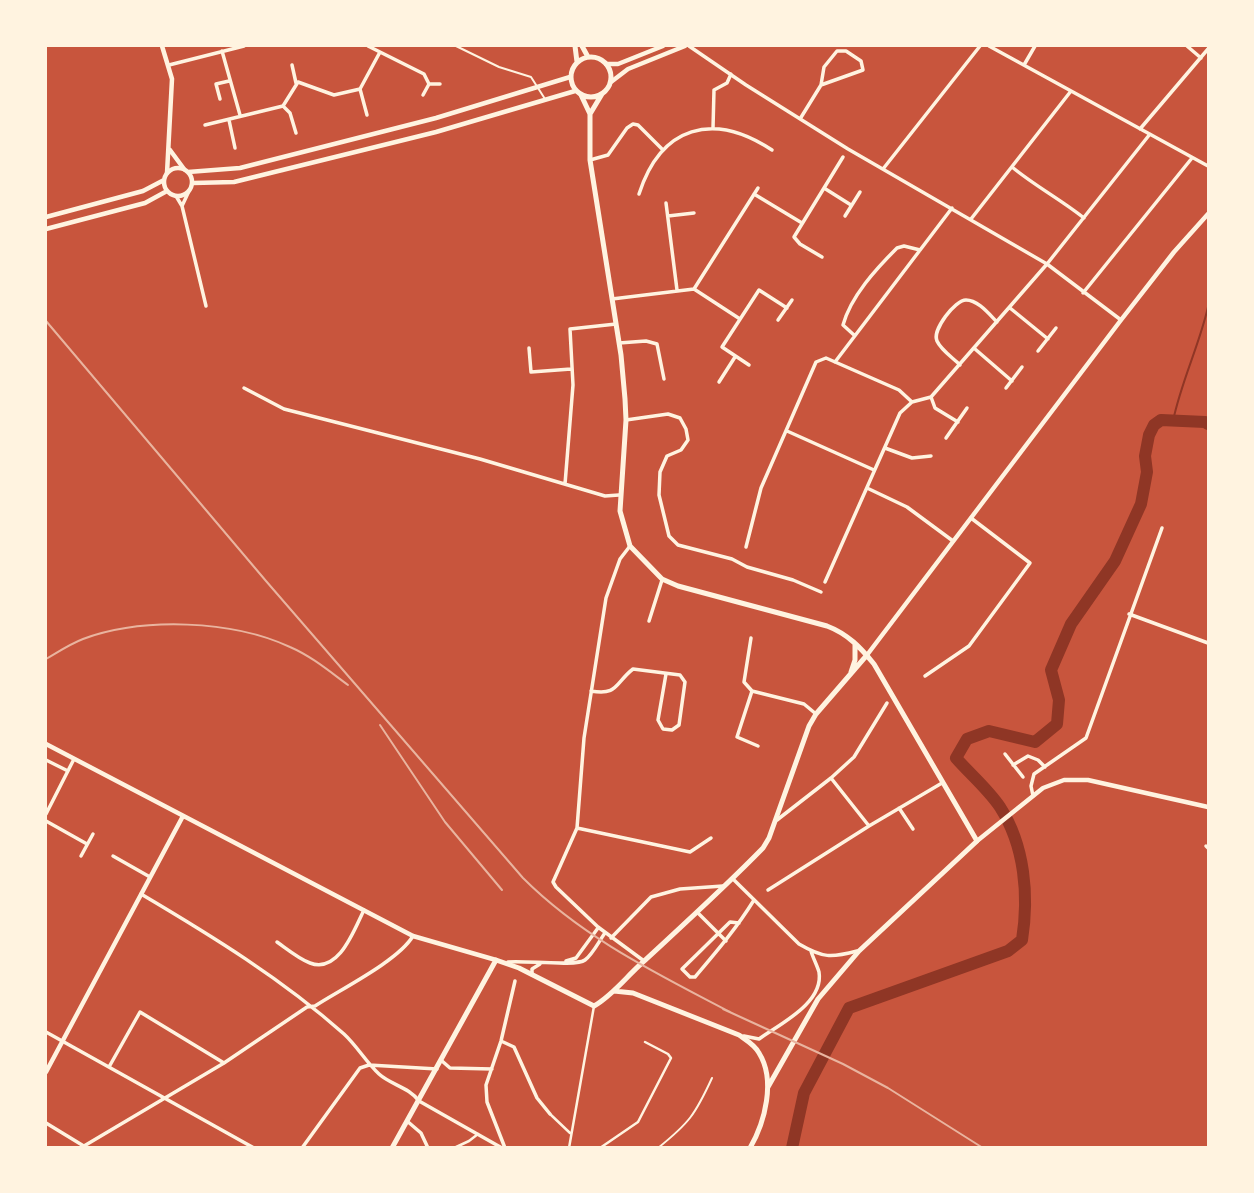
<!DOCTYPE html>
<style>
body{margin:0}
#map{position:relative;width:1254px;height:1193px;overflow:hidden;background:#c8553d;font-family:"DM Sans",sans-serif}
canvas{display:block}
.frame{position:absolute;inset:0;border:47px solid #fff3e0;pointer-events:none}
</style>
<div id="map">
<canvas width="1254" height="1193"></canvas>
<div class="frame"></div>
</div>
<script>
const g = document.querySelector('canvas').getContext('2d');
g.lineJoin = 'round';
function strokePath(path, color, width, dash) { g.strokeStyle = color; g.lineWidth = width; g.lineCap = dash ? 'butt' : 'round'; g.setLineDash(dash || []); g.stroke(path); }
const stream = new Path2D(`
 M1208 252V285
 M1173 421C1181 382 1199 346 1208 307`);
const river = new Path2D(`
 M792 1148 804 1093 849 1008 1008 951 1022 940C1029 896 1025 846 1000 807 988 789 970 774 956 758L967 739 989 731 1035 742 1057 724 1059 700 1051 670 1071 624 1115 561 1141 504 1147 472 1145 456 1149 435 1154 425 1161 420 1205 422 1208 424`);
const service = new Path2D(`
 M456 46 499 67 531 77 545 99
 M658 1148C689 1123 695 1115 712 1078`);
const pedestrian = new Path2D(`
 M550 1114 570 1133
 M454 1148 469 1141 478 1134
 M569 1148 594 1006
 M600 1148 638 1122 671 1058 668 1054 645 1042`);
const minor = new Path2D(`
 M368 46 424 74 429 84H440
 M689 46 746 85 848 149 1047 264 1121 320
 M989 46 1208 166
 M1187 46 1201 58
 M222 51 240 115
 M169 65 244 46
 M292 65 296 83
 M1024 65 1035 46
 M360 89 367 115
 M423 95 429 84
 M220 99 216 84 229 81
 M283 106 290 113 296 133
 M800 119 821 85 824 67 837 51H846L861 61 863 70 821 85
 M229 120 235 148
 M205 125 283 106 298 82 334 95 360 89 380 52
 M713 128 714 90 727 83 731 74
 M1140 129 1208 49
 M590 160 608 155 627 128 633 124 638 125 663 150
 M1012 167C1035 186 1060 199 1084 218
 M883 169 980 46
 M824 188 851 205
 M639 194C661 126 713 111 772 150
 M754 194 802 223
 M176 196 182 206 206 306
 M666 203 677 290
 M182 206 189 191
 M668 216 694 213
 M845 216 860 192
 M971 219 1071 91
 M822 257 800 244 794 237 843 157
 M694 289 758 188
 M1083 293 1192 158
 M612 299 694 289 740 319
 M1010 308 1048 339
 M778 320 792 300
 M854 335 843 325C851 296 876 269 897 248L904 246 920 250
 M619 343 646 341 657 344 664 379
 M529 348 531 372 571 369
 M975 349 1012 381
 M1038 351 1056 328
 M835 362 952 208
 M749 365 722 347 759 290 787 308
 M960 365C953 358 941 350 937 341 932 330 955 300 966 300 978 300 989 314 997 322
 M719 382 735 357
 M244 388 284 409 480 459 605 496 619 495
 M1006 388 1022 367
 M931 397 935 408 958 422
 M626 420 668 414 680 418 686 429 688 440 681 450 667 456 660 472 659 495 669 536 678 545 732 559 747 567 793 580 821 592
 M787 431 874 470
 M946 438 967 408
 M885 448 912 458 931 456
 M565 484 573 385 570 329 616 324
 M867 488 907 507 953 541
 M630 546 620 559 606 598 584 738 577 828 553 882 556 887 598 927 644 961
 M746 547 761 488 816 362 826 358 899 390 912 402
 M825 582 900 413 912 402 931 397 1047 264 1150 134
 M1129 614 1208 643
 M649 621 662 580
 M751 638 744 682 752 691 804 704 816 714
 M925 676 969 646 1030 563 971 518
 M591 691C618 696 615 683 633 669L680 675 685 682 679 725 672 730 663 729 658 720 666 674
 M752 691 737 737 758 746
 M1005 754 1023 777
 M46 760 68 771
 M1013 765 1028 756 1038 760 1045 767
 M831 778 869 826
 M1033 796 1031 786 1034 774 1086 738 1162 528
 M899 808 913 829
 M46 814 74 759
 M777 820 831 778 854 757 887 703
 M46 821 87 844
 M577 828 690 852 711 838
 M1206 846 1208 848
 M81 856 93 834
 M113 856 150 877
 M733 879 799 944C823 958 831 958 857 951
 M768 890 869 826 942 783
 M141 894C212 936 282 979 344 1034 357 1046 366 1062 379 1074 391 1085 409 1087 419 1101L502 1148
 M698 913 726 941
 M739 923 730 922 682 969 690 977H695C717 951 736 929 754 900
 M611 938 651 897 680 889 723 886
 M277 942C287 949 299 959 310 963 339 974 354 930 364 910
 M566 961 576 958 598 928
 M508 962C524 960 576 967 585 960 593 954 599 941 605 933
 M532 975V969L540 964
 M46 1032 254 1148
 M744 1036 759 1039C780 1024 824 1003 819 972 817 965 813 958 811 951
 M501 1041 514 1047 537 1098 550 1114
 M442 1061 450 1068 492 1069
 M109 1067 140 1012 224 1063
 M407 1121 421 1133 428 1148
 M46 1123 87 1148
 M84 1146 224 1063 307 1007 315 1006C341 989 398 961 413 936
 M302 1148 360 1068 369 1065 437 1069
 M505 1148 487 1102 486 1085 501 1041 515 981`);
const tertiary = new Path2D(`
 M162 46 172 79 167 173
 M170 150 184 169
 M46 744 413 936 496 960
 M46 1072 183 816`);
const secondary = new Path2D(`
 M606 64H618L663 46
 M611 82 628 69 685 46
 M164 182a14 14 0 1 1 28 0a14 14 0 1 1-28 0Z
 M188 172 240 168 436 118 570 77
 M193 183 234 182 436 132 575 91
 M46 217 143 191 164 180
 M46 229 145 203 167 191
 M867 655 1121 320 1174 252 1208 214
 M977 841 1043 788 1064 780H1088L1208 807`);
const primary = new Path2D(`
 M575 46 577 62
 M582 46 588 57
 M571 77a20 20 0 1 1 40 0a20 20 0 1 1-40 0Z
 M581 95 590 114V160L621 355 625 399 626 420 620 511 630 546 662 579 678 586 827 626C848 634 861 648 874 664L977 841 859 951 818 999 768 1087
 M590 114 602 94
 M851 672 855 660V644
 M614 991 633 993 739 1035C746 1040 755 1045 759 1053 776 1080 765 1122 750 1148
 M392 1148 496 960 519 968 594 1006C613 995 626 977 642 963 683 925 724 888 763 848L769 838 809 726 816 714 867 655`);
const rail = new Path2D(`
 M46 321 266 581 523 878C583 938 656 973 730 1012
 M46 659C58 652 70 644 83 639 143 617 232 620 290 647 311 656 329 671 348 685
 M380 725 445 822 502 890
 M723 1009 843 1064 888 1088 983 1148`);
strokePath(stream, '#8f3625', 2);
strokePath(river, '#8f3625', 12);
strokePath(service, '#fff3e0', 2);
strokePath(pedestrian, '#fff3e0', 2.5);
strokePath(minor, '#fff3e0', 3.5);
strokePath(tertiary, '#fff3e0', 4.5);
strokePath(secondary, '#fff3e0', 4.5);
strokePath(primary, '#fff3e0', 5);
strokePath(rail, '#e9b49f', 2);
</script>
